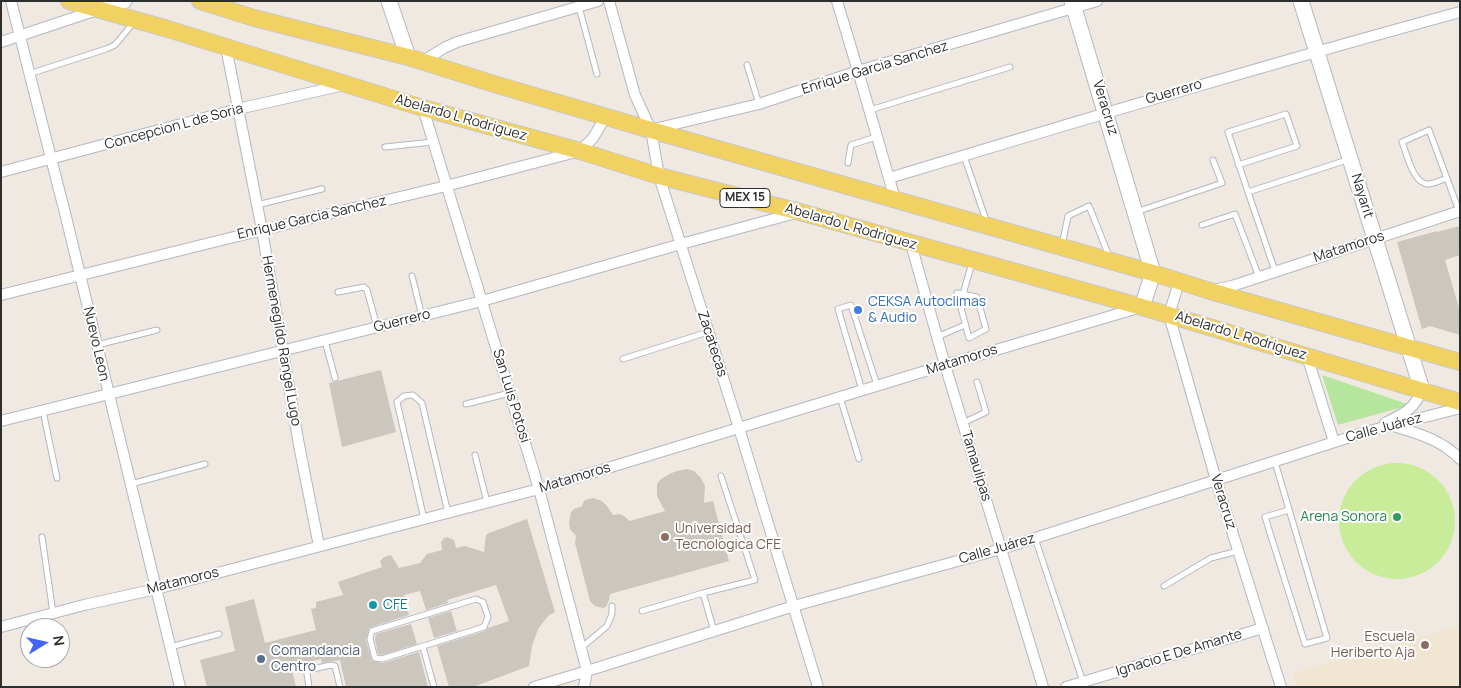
<!DOCTYPE html>
<meta charset="utf-8">
<style>
body{margin:0}
#map{position:relative;width:1461px;height:688px;overflow:hidden;background:#efe9e1;font-family:Manrope,sans-serif}
canvas{display:block}
.frame{position:absolute;inset:0;border:2px solid #2e2e2e;pointer-events:none}
.north{position:absolute;left:20px;top:618px;width:50px;height:50px;box-sizing:border-box;background:#fff;border:1px solid #ababab;border-radius:50%;rotate:81deg;font-size:14px;font-weight:700;line-height:20px;text-align:center;color:#2e2e2e}
.north::after{content:'';display:block;margin:auto;width:18px;height:22px;background:#4264fb;clip-path:polygon(50% 0,100% 100%,50% 72%,0 100%)}
</style>
<div id="map">
<canvas width="1461" height="688"></canvas>
<div class="frame"></div>
<div class="north">N</div>
</div>
<script>
const g = document.querySelector('canvas').getContext('2d');
g.lineJoin = 'round';
function paint(path, color) { g.fillStyle = color; g.fill(path, 'evenodd'); }
function strokePath(path, color, width, dash) { g.strokeStyle = color; g.lineWidth = width; g.lineCap = dash ? 'butt' : 'round'; g.setLineDash(dash || []); g.stroke(path); }
function drawText(font, color, halo, rows, align = 'center') {
  g.font = font + ' Manrope,sans-serif'; g.lineWidth = 4; g.setLineDash([]); g.textBaseline = 'middle'; g.strokeStyle = halo; g.fillStyle = color; for (const [text, x, y, turn = 0] of rows) {
    g.save(); g.translate(x, y); g.rotate((+turn || 0) * Math.PI / 180); g.textAlign = isNaN(turn) ? turn : align; if (halo) g.strokeText(text, 0, 0); g.fillText(text, 0, 0); g.restore();
  }
}
const education = new Path2D(`
 M1460 626V687H1297L1293 673Z`);
const green = new Path2D(`
 M1322 375 1410 405 1338 425Z`);
const pitch = new Path2D(`
 M1339 521a58 58 0 1 1 116 0a58 58 0 1 1-116 0Z`);
const building = new Path2D(`
 M1460 226V255L1445 260 1460 311V335L1430 326 1422 329 1397 242 1437 231V232Z
 M381 370 396 432 342 447 329 383Z
 M687 469 694 471 701 478 705 486 704 503 713 501 729 561 610 594 609 600 606 607 603 608 595 606 590 601 575 543 576 536 570 529 569 523 571 512 574 509 582 506 583 503 585 500 593 498 602 501 607 506 613 515 619 514 624 516 630 521 665 511 657 496V484L661 479 669 474 677 471Z
 M527 519 555 612 548 616 538 629 532 646 529 666 473 687H449L437 646 485 631 488 628 509 621 496 585 447 600 448 603 426 610 420 591 404 595 409 615 369 628 366 640 372 661 383 663 419 652 428 687H346L340 660 322 663 321 659 291 666 296 687H207L200 660 235 651 225 607 254 599 265 643 316 630 311 609 316 608V602L343 595 338 582 382 567 380 561 384 557 391 555 399 568 420 563 427 554 442 550 441 542 444 538 447 537 454 540 456 548 465 546 484 552 486 535 489 533Z
 M451 611 457 631 434 638 428 618Z
 M411 624 417 644 382 655 378 654 375 639 376 634Z`);
const lane = new Path2D(`
 M579 7 597 74
 M747 65 759 104
 M29 74 106 49 115 45 135 21
 M870 110 1010 67
 M385 147 433 142
 M964 156 987 223
 M848 163 851 145 876 137
 M1238 165 1297 146 1286 114 1228 132 1248 192
 M1447 178C1441 180 1434 184 1428 184 1413 184 1407 154 1402 142L1429 130 1459 211
 M257 205 322 189
 M1136 212 1222 183 1213 160
 M1202 225 1235 214 1259 277
 M1062 245 1068 216 1089 206 1109 256
 M1275 271 1248 192 1347 160
 M412 276 422 316
 M338 292 364 287 367 290 377 327
 M957 293 977 297 986 329 969 338Z
 M963 294 972 263
 M937 337 965 325
 M325 341 335 378
 M97 345 157 330
 M623 359 708 332
 M862 390 838 309 851 305 877 385
 M840 397 859 459
 M466 404 510 393
 M43 411 57 478
 M963 423 986 412 977 382
 M475 455 487 502
 M1275 462 1327 638 1305 644 1265 517 1289 510
 M131 484 205 464
 M424 519 397 402 404 396 413 395 422 403 448 513
 M42 537 53 613
 M1035 538 1083 682
 M1164 586 1211 558 1238 551
 M703 593 714 631
 M476 599 483 602 488 617 484 627 382 659 375 658 370 639 372 631Z
 M642 611 703 593 755 580 721 476
 M170 647 219 634
 M423 647 434 687
 M581 648 607 626 612 614V606
 M309 687 307 674 308 670 331 665 335 666 340 687`);
const street = new Path2D(`
 M11 1 66 217 180 687
 M609 1 635 95 651 130 659 176 739 428 818 687
 M837 1 858 71 895 199
 M1 42 97 10
 M226 47 262 230 299 445 319 546
 M423 61 444 48 457 42 598 1
 M423 108 539 489 587 671 584 687
 M654 129 759 104 858 71 1097 1
 M1 172 238 109 344 85
 M889 178C1079 121 1268 64 1460 12
 M911 244 945 365 1043 687
 M1179 282 1169 315 1216 480 1281 687
 M1213 290 1232 286 1460 211
 M1 295 262 230 446 186 580 151 593 138 606 116
 M1307 356 1334 442
 M1 421 482 301 681 244 796 213
 M1385 423C1403 414 1414 410 1422 390
 M1393 426C1419 434 1440 439 1460 459
 M1 627 84 605 156 589 539 489 945 365 1138 308
 M534 687 587 671 794 606 1001 549 1369 431 1460 408
 M1066 687 1263 628`);
const secondary = new Path2D(`
 M389 1 408 57
 M1072 1 1153 273 1142 307
 M1301 1 1422 390
 M100 9 124 1`);
const primary = new Path2D(`
 M69 1 168 29 423 108 580 151 659 176 800 212 1142 307 1460 402
 M200 1 254 18 408 57 494 84 651 130 1153 273 1210 291 1460 362`);
const markers = [
 [858,310,5,"#3f7fe0"],
 [1397,517,5,"#2e9e5b"],
 [665,537,5,"#8d6e63"],
 [373,605,5,"#0f9aa8"],
 [1425,645,5,"#8d6e63"],
 [261,659,5,"#5c6f8a"]
];
const shields = [
 [745,198,50]
];
const shieldNames = [
 ["MEX 15",745,198]
];
const streetNames = [
 ["Enrique Garcia Sanchez",875,68,-17],
 ["Guerrero",1174,92,-16],
 ["Veracruz",1105,108,73],
 ["Abelardo L Rodriguez",461,118,16],
 ["Concepcion L de Soria",174,127,-15],
 ["Nayarit",1362,196,73],
 ["Enrique Garcia Sanchez",312,218,-13],
 ["Abelardo L Rodriguez",851,227,16],
 ["Matamoros",1349,247,-18],
 ["Guerrero",402,321,-14],
 ["Abelardo L Rodriguez",1241,336,17],
 ["Hermenegildo Rangel Lugo",281,341,80],
 ["Nuevo Leon",96,344,77],
 ["Zacatecas",712,344,72],
 ["Matamoros",962,360,-17],
 ["San Luis Potosi",511,396,73],
 ["Calle Juárez",1384,428,-15],
 ["Tamaulipas",976,466,73],
 ["Matamoros",575,478,-17],
 ["Veracruz",1223,502,73],
 ["Calle Juárez",997,549,-16],
 ["Matamoros",183,581,-14],
 ["Ignacio E De Amante",1179,653,-17]
];
const shopNames = [
 ["CEKSA Autoclimas",868,302],
 ["& Audio",868,318]
];
const leisureNames = [
 ["Arena Sonora",1387,517]
];
const educationNames = [
 ["Universidad",675,529],
 ["Tecnologica CFE",675,545],
 ["Escuela",1415,637,"right"],
 ["Heriberto Aja",1415,653,"right"]
];
const cultureNames = [
 ["CFE",383,605]
];
const serviceNames = [
 ["Comandancia",271,651],
 ["Centro",271,667]
];
paint(education, '#f0e6d1');
paint(green, '#b6e59e');
paint(pitch, '#c9ec9a');
paint(building, '#cbc7bf');
strokePath(lane, '#b4b7c1', 7);
strokePath(street, '#b4b7c1', 12);
strokePath(secondary, '#b4b7c1', 17);
strokePath(primary, '#c9c9c9', 18);
strokePath(lane, '#fff', 5);
strokePath(street, '#fff', 10);
strokePath(secondary, '#fff', 15);
strokePath(primary, '#f2d163', 16);
for (const [x, y, r, color] of markers) { const dot = new Path2D(); dot.arc(x, y, r, 0, 2 * Math.PI); g.fillStyle = color; g.fill(dot); strokePath(dot, '#fff', 2); }
for (const [x, y, w] of shields) { const box = new Path2D(); box.roundRect(x - w / 2, y - 9.5, w, 19, 4); g.fillStyle = '#fff'; g.fill(box); strokePath(box, '#2e2e2e', 1); }
drawText('bold 12px', '#2e2e2e', null, shieldNames);
drawText('14px', '#2e2e2e', '#fff', streetNames);
drawText('14px', '#366cbe', '#fff', shopNames, 'left');
drawText('14px', '#27864d', '#fff', leisureNames, 'right');
drawText('14px', '#785e54', '#fff', educationNames, 'left');
drawText('14px', '#0d838f', '#fff', cultureNames, 'left');
drawText('14px', '#4e5e75', '#fff', serviceNames, 'left');
</script>
